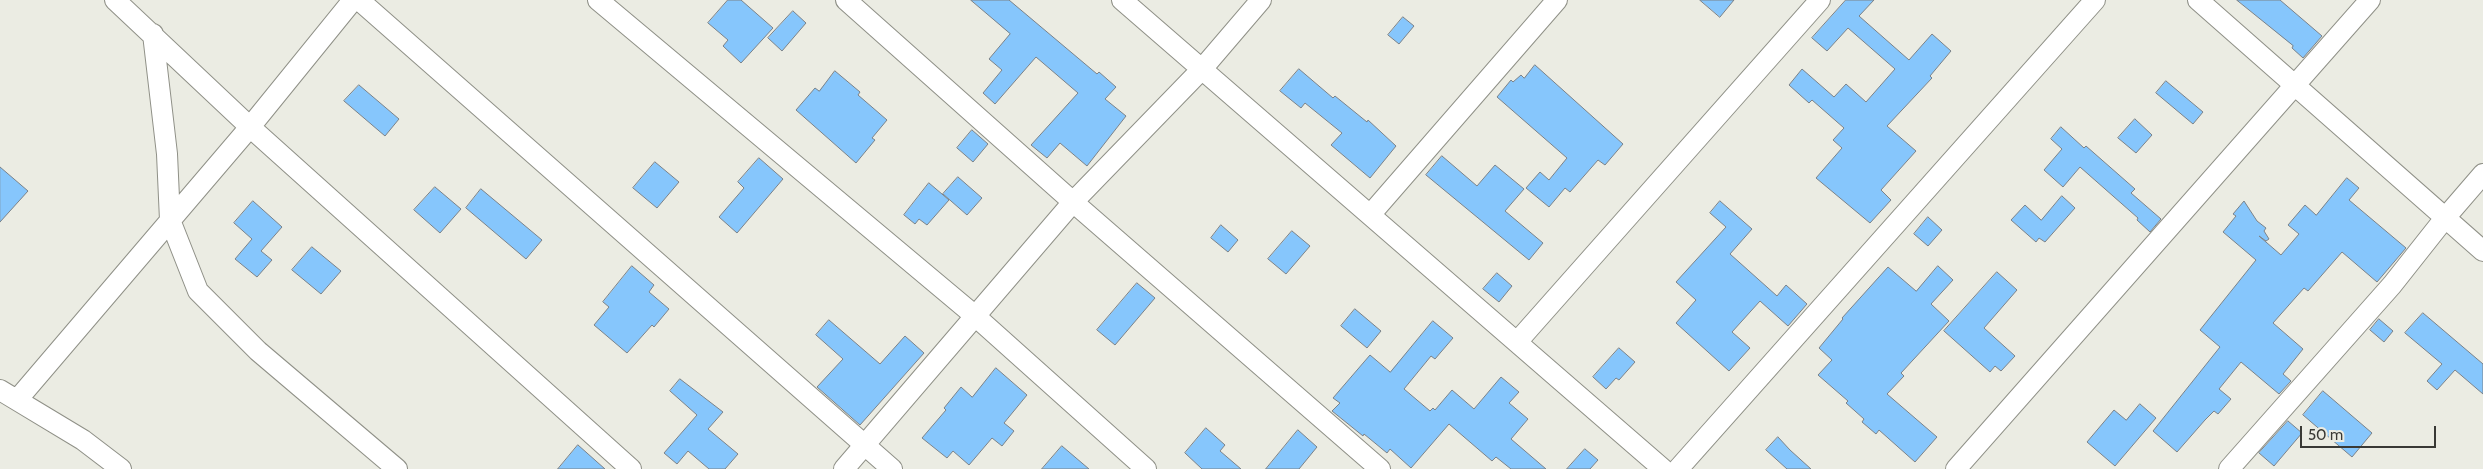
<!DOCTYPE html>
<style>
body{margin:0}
#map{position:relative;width:2483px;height:469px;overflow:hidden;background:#ebece3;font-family:Cabin,sans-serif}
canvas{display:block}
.scale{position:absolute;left:2300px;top:426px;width:136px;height:22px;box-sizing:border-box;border:2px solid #393935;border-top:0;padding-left:6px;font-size:15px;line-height:18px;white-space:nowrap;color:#393935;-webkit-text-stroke:4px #ebece3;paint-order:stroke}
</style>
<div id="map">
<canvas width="2483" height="469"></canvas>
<div class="scale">50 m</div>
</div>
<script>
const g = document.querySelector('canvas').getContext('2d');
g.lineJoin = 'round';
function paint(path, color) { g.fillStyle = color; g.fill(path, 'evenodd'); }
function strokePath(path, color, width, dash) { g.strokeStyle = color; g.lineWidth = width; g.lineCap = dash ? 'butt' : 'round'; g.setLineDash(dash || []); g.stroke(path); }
const building = new Path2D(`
 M728 0H741L773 28 741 63 723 46 728 40 708 23Z
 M971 0H1009L1097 74 1099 72 1116 87 1105 99 1126 116 1087 166 1060 143 1047 158 1031 145 1078 93 1036 57 995 104 983 93 1002 70 989 59 1010 34Z
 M1700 0H1734L1720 17Z
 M1846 0H1874L1859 16 1909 60 1932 34 1951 51 1930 76 1932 78 1887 126 1916 151 1881 190 1891 200 1870 223 1816 178 1842 148 1833 140 1844 128 1812 100 1809 103 1789 85 1802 69 1834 97 1846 84 1866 102 1895 69 1848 28 1827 51 1812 38Z
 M2237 0H2280L2322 36 2303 58 2292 48 2293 46Z
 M793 11 806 23 782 51 768 38Z
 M1403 17 1414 26 1399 44 1388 35Z
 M1535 65 1623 144 1605 165 1598 160 1570 192 1565 188 1549 207 1526 188 1540 172 1549 180 1567 158 1497 97 1511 80 1513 82 1521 75 1524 78Z
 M1299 69 1333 98 1335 96 1367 122 1368 120 1396 146 1370 178 1331 145 1342 133 1305 103 1301 108 1280 91Z
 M835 71 860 92 858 95 887 120 872 138 875 140 856 163 796 110 815 88 819 91Z
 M2166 81 2203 112 2193 124 2156 93Z
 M359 85 399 119 385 136 344 101Z
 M2135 119 2152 135 2136 153 2118 138Z
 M2061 127 2084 148 2086 146 2135 189 2131 193 2161 219 2150 232 2137 220 2138 218 2080 167 2063 187 2044 170 2062 149 2051 139Z
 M972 130 988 144 973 162 957 148Z
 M1442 156 1477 186 1495 165 1524 189 1505 211 1543 243 1529 260 1426 175Z
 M759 158 783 179 737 233 719 217 744 188 738 182Z
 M655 162 679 182 657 208 633 188Z
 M0 167 28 191 0 222Z
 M958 177 982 198 967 215 943 194Z
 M2347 178 2359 188 2349 200 2406 248 2377 282 2342 252 2308 291 2304 288 2273 323 2303 349 2283 374 2291 381 2279 394 2241 362 2219 389 2231 399 2218 414 2214 411 2205 420 2177 452 2153 431 2220 347 2200 330 2256 260 2223 232 2236 216 2233 214 2244 201 2257 221 2266 228 2264 231 2269 239 2266 241 2259 236 2281 255 2299 234 2288 225 2305 205 2316 215Z
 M929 183 949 200 927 225 919 219 915 224 904 215Z
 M435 187 461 209 440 233 414 210Z
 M481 189 542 240 526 259 466 208Z
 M2062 196 2075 208 2045 242 2039 238 2036 242 2011 220 2025 205 2041 220Z
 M253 201 282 227 261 251 272 260 257 277 235 259 252 239 234 223Z
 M1720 201 1752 229 1730 254 1777 296 1786 285 1807 304 1788 326 1760 301 1732 332 1750 348 1729 371 1676 323 1696 300 1676 282 1726 227 1710 213Z
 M1928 217 1942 230 1928 246 1914 234Z
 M1221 225 1238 240 1228 252 1211 238Z
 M1292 231 1310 246 1286 274 1268 259Z
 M312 247 341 271 321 294 292 270Z
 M632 266 654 285 649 292 669 309 654 327 652 325 627 353 594 325 609 307 603 302Z
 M1938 266 1953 280 1931 304 1949 321 1901 373 1904 376 1887 394 1937 437 1915 462 1879 430 1876 434 1862 422 1864 419 1846 403 1848 401 1818 375 1832 360 1819 348 1843 319 1842 318 1888 267 1916 291Z
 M1997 272 2017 290 1984 328 2015 356 2001 371 1995 366 1990 372 1944 331Z
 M1497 273 1512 286 1499 302 1483 289Z
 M1137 283 1155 298 1115 345 1097 330Z
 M1355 309 1381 331 1367 348 1341 326Z
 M2423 313 2483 364V394L2455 370 2437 390 2427 381 2442 364 2405 333Z
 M2379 319 2393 331 2384 342 2370 330Z
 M829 320 880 364 905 336 924 353 860 425 817 387 843 359 816 335Z
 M1433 321 1453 338 1435 359 1431 356 1404 389 1430 411 1433 408 1435 410 1452 390 1474 409 1501 377 1519 392 1509 403 1528 419 1511 439 1546 469H1511L1496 457 1492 461 1449 424 1411 468 1390 449 1387 453 1364 434 1363 436 1332 411 1340 403 1333 398 1370 355 1390 372Z
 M1619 348 1635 362 1619 380 1616 378 1606 389 1593 377Z
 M996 368 1027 395 1004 423 1014 431 1002 446 992 438 969 465 953 451 947 458 922 438 946 410 944 408 961 387 972 397Z
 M680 379 723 412 708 429 738 454 725 469H709L688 451 677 464 664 453 697 415 670 391Z
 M2323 391 2372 433 2352 457 2303 415Z
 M2140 404 2156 418 2115 466 2087 442 2114 410 2126 420Z
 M2288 421 2302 433 2274 466 2259 453Z
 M1206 428 1225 445 1220 451 1241 469H1202L1185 453Z
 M1298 430 1317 447 1299 469H1266Z
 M1778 437 1790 450 1811 469H1787L1766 450Z
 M578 445 605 469H558Z
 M1062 446 1089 469H1042Z
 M1585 449 1598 460 1590 469H1567Z`);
const minor = new Path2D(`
 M115 0 250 127 631 469
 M359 0 892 469
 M598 0 974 315 1146 469
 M846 0 1073 202 1380 469
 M1122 0 1663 469
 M2198 0 2483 251
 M153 34 167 154 170 220 198 291 258 351 397 469
 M1370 215 1557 0
 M1517 342 1820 0
 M0 390 83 440 121 469
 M17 400 250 127 353 0
 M844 469 1073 202 1202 69 1261 0
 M1678 469 2095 0
 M1956 469 2370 0
 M2229 469 2392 285 2445 218 2483 174`);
paint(building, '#86c6fc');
strokePath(building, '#7b8288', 1);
strokePath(minor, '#8f9087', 22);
strokePath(minor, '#fff', 20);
</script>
